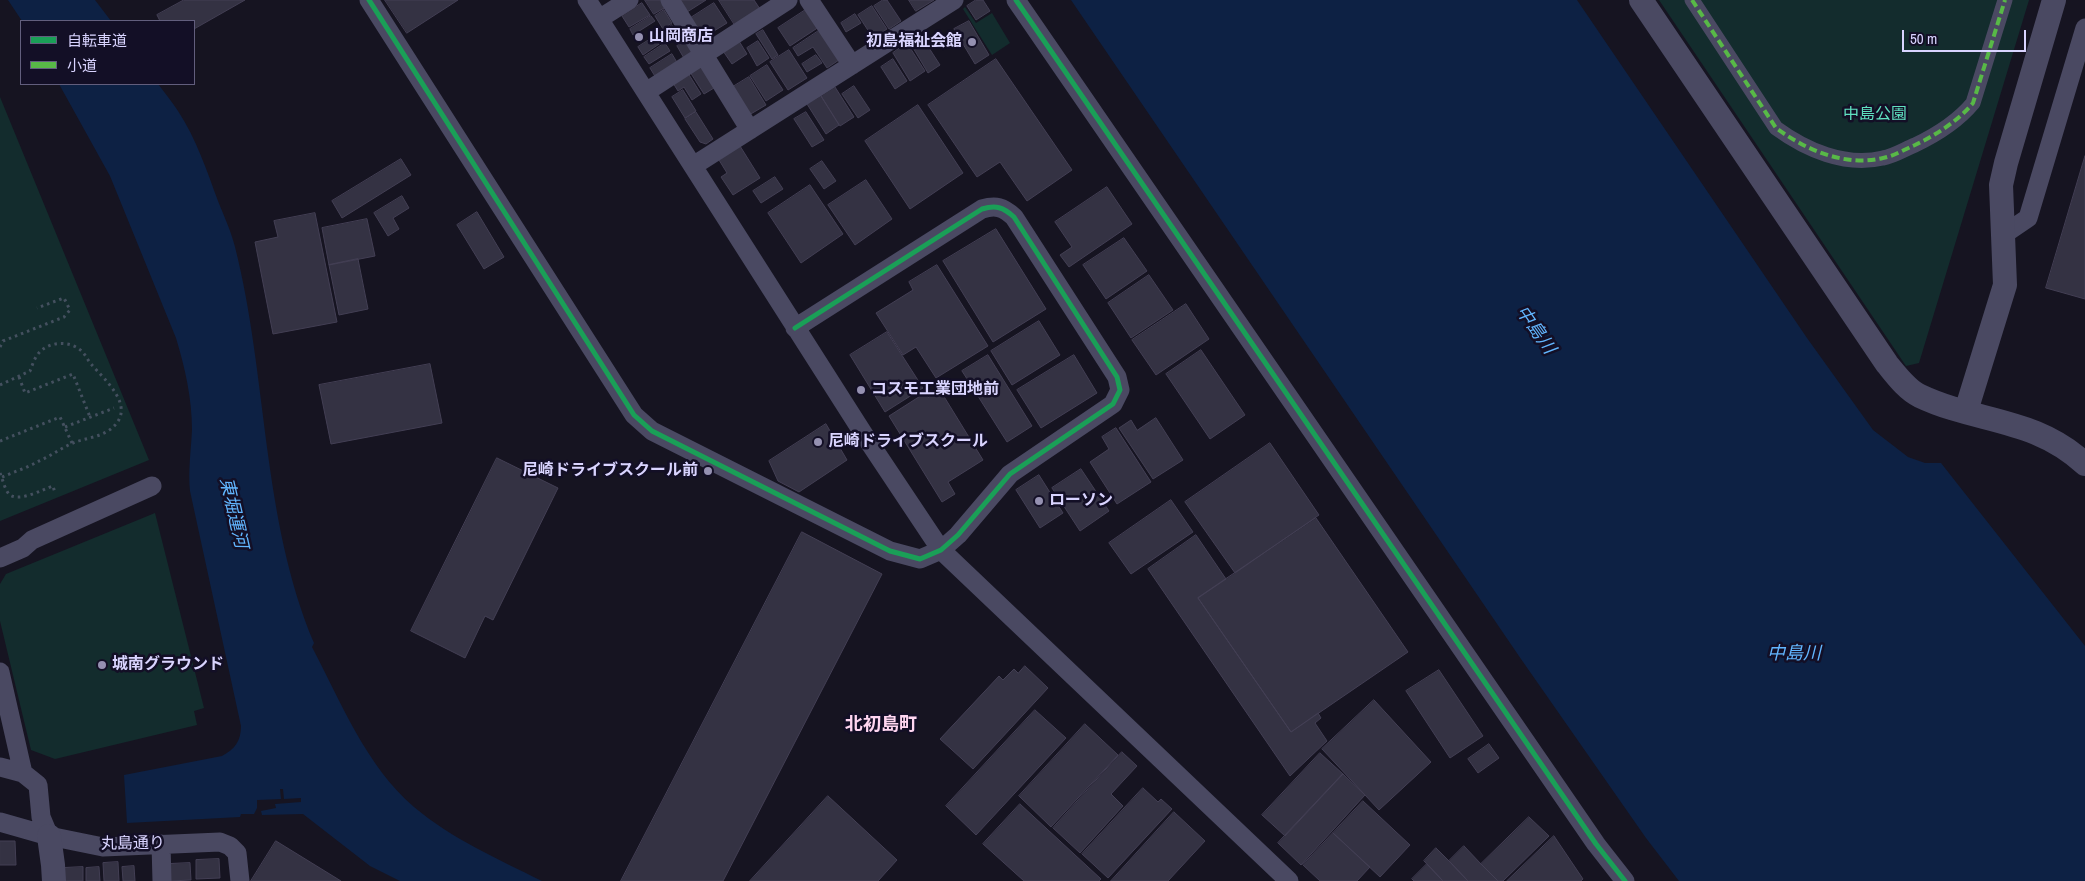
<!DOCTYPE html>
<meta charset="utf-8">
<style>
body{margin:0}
#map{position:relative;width:2085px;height:881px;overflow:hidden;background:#161421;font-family:"Archivo Narrow","Noto Sans JP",sans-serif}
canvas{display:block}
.legend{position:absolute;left:20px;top:20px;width:175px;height:65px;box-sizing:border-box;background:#130f26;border:1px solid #625e7d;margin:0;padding:6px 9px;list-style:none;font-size:15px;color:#d9d4ff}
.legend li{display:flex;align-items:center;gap:10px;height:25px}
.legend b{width:25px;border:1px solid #625e7d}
.scale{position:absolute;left:1902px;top:30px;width:124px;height:22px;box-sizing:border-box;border:2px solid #d9d4ff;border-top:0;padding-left:6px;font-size:15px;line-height:18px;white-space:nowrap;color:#d9d4ff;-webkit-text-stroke:4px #130f26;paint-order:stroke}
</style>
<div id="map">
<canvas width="2085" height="881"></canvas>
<ul class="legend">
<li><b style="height:6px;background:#1a9f57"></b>自転車道</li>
<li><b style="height:6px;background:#58b947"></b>小道</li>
</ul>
<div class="scale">50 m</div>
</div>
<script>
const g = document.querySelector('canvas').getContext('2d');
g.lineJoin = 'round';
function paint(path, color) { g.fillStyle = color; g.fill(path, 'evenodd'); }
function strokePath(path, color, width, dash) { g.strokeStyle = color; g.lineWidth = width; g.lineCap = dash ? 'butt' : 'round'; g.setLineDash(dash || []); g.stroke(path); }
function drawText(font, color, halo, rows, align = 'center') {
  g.font = font + ' "Archivo Narrow","Noto Sans JP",sans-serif'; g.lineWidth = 5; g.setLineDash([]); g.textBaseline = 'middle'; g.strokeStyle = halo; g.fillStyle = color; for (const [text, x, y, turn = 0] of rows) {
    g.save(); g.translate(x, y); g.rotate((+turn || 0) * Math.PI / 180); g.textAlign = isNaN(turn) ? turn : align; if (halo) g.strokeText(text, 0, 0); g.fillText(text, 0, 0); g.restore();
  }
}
const green = new Path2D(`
 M1659 0H2029L1919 363 1906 366Z
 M965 7 976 23 992 13 1010 43 992 55 963 9Z
 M0 97 149 460 0 521Z
 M155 513 204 708 194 711 197 725 55 759 31 750 0 621V584L6 574Z`);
const water = new Path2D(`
 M8 0H95L111 21H22Z
 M1071 0H1577L1807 338 1873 430 1908 457 1925 463H1941L2085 646V881H1679L1646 838 1521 659Z
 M59 84H158C165 93 172 102 178 111 196 138 207 171 218 201 224 216 231 231 235 247 268 377 261 517 314 643L312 647C341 702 366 766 414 807 452 839 498 859 542 881H400L370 866 303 814 262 815 261 811 276 808 275 804 301 802V798L284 799 283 789H280L281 799 257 800V808L254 814H241L240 817 127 823 124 775 222 756C235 749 241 741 241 726L190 491C188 471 191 450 192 430 192 398 185 368 176 338L110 176Z`);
const building = new Path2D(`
 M184 0H245L194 29V21H160L157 15Z
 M385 0H458L407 33Z
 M645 0H661L666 7 654 14Z
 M675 0H706L684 14Z
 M719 0H754L760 9 735 25Z
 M883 0H887L901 21 889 29 874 6Z
 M909 0H934L916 11Z
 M976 0H983L990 11 976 20 967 6Z
 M642 3 650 15 629 27 622 16Z
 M714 3 727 23 701 39 689 19Z
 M872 6 887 29 873 38 858 15Z
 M807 9 819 27 790 46 778 28Z
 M664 10 672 23 663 29 655 16Z
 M855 14 861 23 846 32 841 23Z
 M651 16 655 21 633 35 630 29Z
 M969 21 989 55 975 64 954 29Z
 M672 25 679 36 673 40 666 29Z
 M823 28 842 58 827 68 813 47 798 56 793 48Z
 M763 30 778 55 772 59 756 34Z
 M660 33 665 40 643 55 638 47Z
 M920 34 940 65 928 73 909 41Z
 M688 39 697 52 685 60 677 46Z
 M739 41 747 54 732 64 723 51Z
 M758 41 769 58 757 66 747 48Z
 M665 43 670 51 649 64 644 57Z
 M907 43 925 71 910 81 893 53Z
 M789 50 807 78 788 90 770 62Z
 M672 54 678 64 656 78 650 68Z
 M816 55 822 63 807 72 802 64Z
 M893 59 907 81 895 89 881 67Z
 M996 59 1072 170 1027 201 1000 162 977 177 928 105Z
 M705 62 719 85 704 94 690 72Z
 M767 65 783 90 766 101 750 76Z
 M688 73 701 94 692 100 684 87 678 91 673 83Z
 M749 77 766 105 749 115 731 88Z
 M854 86 870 110 858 118 842 94Z
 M835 87 854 117 840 126 821 96Z
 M683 90 696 111 685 118 672 97Z
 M821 96 839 125 826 134 807 104Z
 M918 105 963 173 910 209 865 141Z
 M696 112 713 139 706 144 700 142 685 119Z
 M806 112 824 140 812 147 794 119Z
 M740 146 760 178 733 195 721 177 727 173 719 160Z
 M2085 156V299L2046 288Z
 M401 159 411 175 342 218 332 201Z
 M822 161 836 181 824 189 810 169Z
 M775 177 783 189 761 203 753 191Z
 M866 180 892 219 855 245 828 205Z
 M810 185 843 234 801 263 768 213Z
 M1107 187 1132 224 1069 267 1060 255 1072 247 1055 222Z
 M402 196 409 208 393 218 399 229 388 236 374 213Z
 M477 212 504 257 484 269 457 225Z
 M315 213 337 322 273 334 255 242 278 237 274 221Z
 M367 219 375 256 329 265 322 228Z
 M996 229 1046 309 993 342 943 261Z
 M1124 238 1147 271 1106 299 1083 265Z
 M358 259 368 309 339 315 329 265Z
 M937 265 988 346 936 378 916 347 903 355 876 313 913 290 909 282Z
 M1149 275 1173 310 1131 338 1108 303Z
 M1186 304 1209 339 1156 375 1132 340Z
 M1039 321 1060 355 1012 385 991 351Z
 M887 332 923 388 885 412 850 355Z
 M1201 350 1245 415 1210 439 1166 374Z
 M988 355 1032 426 1007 442 962 371Z
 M1074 355 1097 393 1041 428 1017 390Z
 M430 364 442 423 331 444 319 385Z
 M940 390 983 460 948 482 955 494 942 502 889 416 925 393 928 397Z
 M1156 418 1183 460 1153 479 1119 428 1131 420 1137 430Z
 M826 424 847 460 799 492 778 481 769 461Z
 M1116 428 1151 482 1117 504 1090 462 1109 449 1102 437Z
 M1270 443 1319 515 1235 573 1185 502Z
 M497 458 558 488 493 620 485 616 465 658 411 631Z
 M1081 469 1109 511 1080 531 1052 488Z
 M1039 475 1063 513 1040 528 1016 490Z
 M1171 500 1193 532 1131 574 1109 543Z
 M1316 518 1408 652 1291 732 1198 598Z
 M802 532 882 574 723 881H621Z
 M1196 535 1226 579 1198 598 1291 732 1318 713 1321 718 1315 723 1327 741 1290 776 1148 569Z
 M1025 666 1048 688 973 769 940 739 999 676 1003 680 1014 669 1018 673Z
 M1439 670 1483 736 1450 758 1406 691Z
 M1374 700 1431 762 1379 810 1322 749Z
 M1035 710 1066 738 976 835 946 806Z
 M1085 724 1118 755 1051 827 1019 796Z
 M1489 744 1499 758 1478 773 1468 759Z
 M1122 752 1137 766 1111 794 1123 806 1080 853 1053 828Z
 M1320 753 1343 774 1285 836 1262 815Z
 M1343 774 1365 795 1301 865 1278 843Z
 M1143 788 1158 802 1161 799 1172 809 1108 878 1082 854Z
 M828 796 897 860 878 881H750Z
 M1363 801 1410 845 1380 877 1333 833Z
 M1020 804 1101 879 1099 881H1024L983 844Z
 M1174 812 1205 841 1168 881H1111Z
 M1529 817 1549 836 1503 881H1498L1481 864Z
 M1333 833 1370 867 1357 881H1320L1303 865Z
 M1554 836 1583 879 1581 881H1507Z
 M0 841H15L16 865H0Z
 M276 841 341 881H251Z
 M1464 846 1481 864 1498 881H1468L1449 861Z
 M1436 848 1449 861 1468 881H1443L1424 861Z
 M219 859 220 878 196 879V860Z
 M118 862 119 881H104L103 863Z
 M190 863 191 880 170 881 169 864Z
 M1427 864 1443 881H1414L1412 879Z
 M134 866 135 881H123L122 867Z
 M83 867V881H64L63 868Z
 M99 867 100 881H86V868Z`);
const path = new Path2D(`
 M0 347 3 341 64 317 70 310 64 298 37 308
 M19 377 25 393 73 374 90 417
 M0 385 30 371C32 366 34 359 38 354 47 342 67 340 79 349 85 353 87 359 91 364 105 380 137 407 112 428 102 437 85 438 73 443 61 448 51 456 39 461 27 468 13 472 0 478
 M65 427 114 408
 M0 441 60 417 72 443
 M0 473C3 480 5 491 10 495 21 502 43 489 53 486L55 493`);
const pedestrian = new Path2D(`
 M1692 0 1776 128C1806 150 1845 167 1883 158 1894 156 1905 149 1915 145 1936 135 1958 121 1973 103L2005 0`);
const minor = new Path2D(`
 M369 0 634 415 652 431 890 551 920 559 941 550 958 535 1010 474 1113 404 1120 390 1117 377 1014 217C1003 207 996 205 982 209L795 328
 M587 0 863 433 941 550 1289 881
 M670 0 750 130
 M809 0 852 65
 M1016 0 1596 844 1625 881
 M599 19 629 0
 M646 92 788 0
 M693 166 954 0
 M2003 235 2028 218 2085 28
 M0 558 23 548 32 540 152 486
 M0 672 23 773
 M0 767 23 773 38 785 41 817 49 836
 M0 822 49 836 103 847 220 842 230 846 237 853 240 881
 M161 844 162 881`);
const tertiary = new Path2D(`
 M1641 0 1887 364C1896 375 1907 390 1920 396 1977 423 2034 417 2085 464
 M1966 411 2005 285 2001 185 2006 163 2054 0
 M49 836 53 865 54 881`);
const quiet = new Path2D(`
 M1692 0 1776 128C1806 150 1845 167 1883 158 1894 156 1905 149 1915 145 1936 135 1958 121 1973 103L2005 0`);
const cycleway = new Path2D(`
 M369 0 634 415 652 431 890 551 920 559 941 550 958 535 1010 474 1113 404 1120 390 1117 377 1014 217C1003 207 996 205 982 209L795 328
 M1016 0 1596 844 1625 881`);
const markers = [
 [639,37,5,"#9591b1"],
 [972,42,5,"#9591b1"],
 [861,390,5,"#9591b1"],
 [818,442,5,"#9591b1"],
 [708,471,5,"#9591b1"],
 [1039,501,5,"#9591b1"],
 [102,665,5,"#9591b1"]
];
const poiNames = [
 ["山岡商店",649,37],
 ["初島福祉会館",962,42,"right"],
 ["コスモ工業団地前",871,390],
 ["尼崎ドライブスクール",828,442],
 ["尼崎ドライブスクール前",698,471,"right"],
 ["ローソン",1049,501],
 ["城南グラウンド",112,665]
];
const parkNames = [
 ["中島公園",1875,115]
];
const streetNames = [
 ["丸島通り",133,844,-1]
];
const waterNames = [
 ["中島川",1535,330,55],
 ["東堀運河",233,513,77],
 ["中島川",1794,654]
];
const neighbourhoodNames = [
 ["北初島町",881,725]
];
paint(green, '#132c2d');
paint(water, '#0d2144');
paint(building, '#343243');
strokePath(building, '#433f54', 1);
strokePath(path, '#44505f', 3, [2.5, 4]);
strokePath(pedestrian, '#4a4962', 15);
strokePath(minor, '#4a4962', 19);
strokePath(tertiary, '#4a4962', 24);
strokePath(quiet, '#58b947', 4, [8, 4]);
strokePath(cycleway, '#1a9f57', 5);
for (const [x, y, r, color] of markers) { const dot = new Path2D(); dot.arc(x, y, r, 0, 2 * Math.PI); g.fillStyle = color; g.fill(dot); strokePath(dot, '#130f26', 2); }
drawText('bold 16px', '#d9d4ff', '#130f26', poiNames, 'left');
drawText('16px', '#5fe0c0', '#130f26', parkNames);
drawText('16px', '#d9d4ff', '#130f26', streetNames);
drawText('italic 18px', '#62b6ff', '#130f26', waterNames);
drawText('bold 18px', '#ffd6f0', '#130f26', neighbourhoodNames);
</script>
